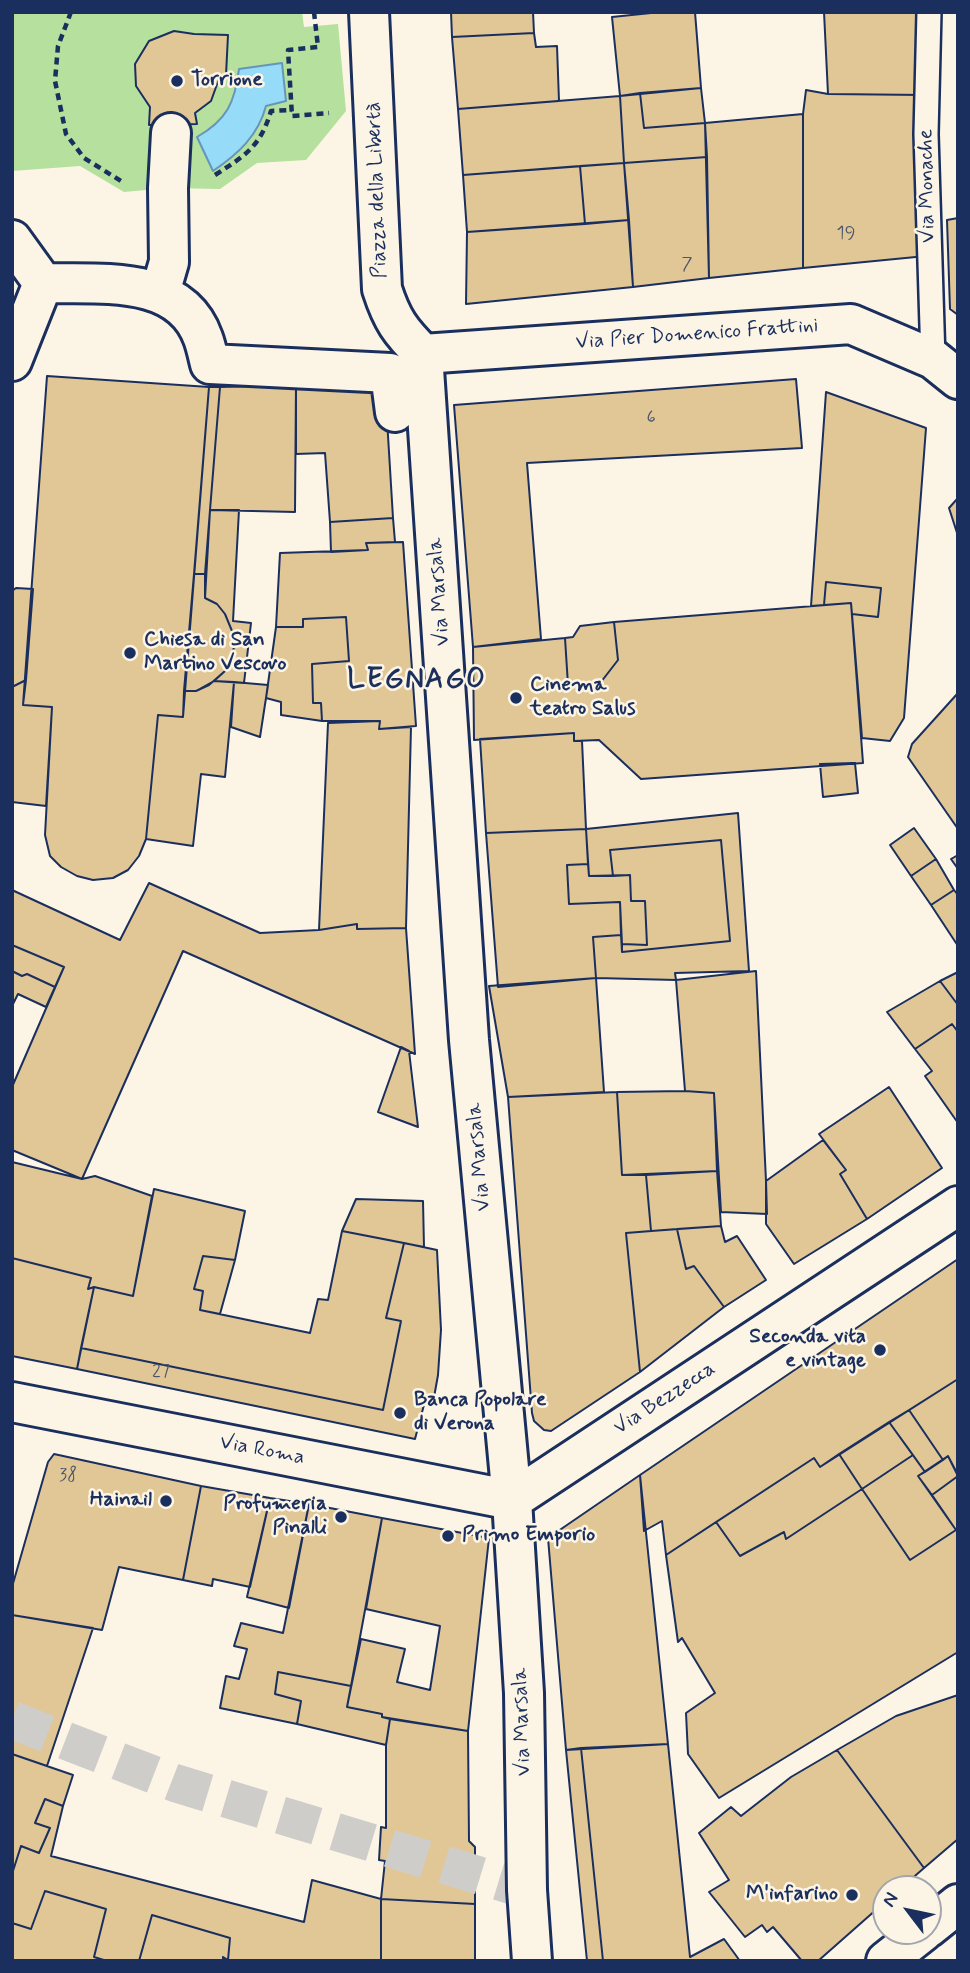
<!DOCTYPE html>
<meta charset="utf-8">
<style>
body{margin:0}
#map{position:relative;width:970px;height:1973px;overflow:hidden;background:#fcf5e5;font-family:Mynerve,sans-serif}
canvas{display:block}
.frame{position:absolute;inset:0;border:14px solid #1b2f5e;pointer-events:none}
.north{position:absolute;left:872px;top:1875px;width:70px;height:70px;box-sizing:border-box;background:#fcf5e5;border:2px solid #a2a6af;border-radius:50%;rotate:302deg;font-size:19px;font-weight:700;line-height:28px;text-align:center;color:#1b2f5e}
.north::after{content:'';display:block;margin:auto;width:24px;height:32px;background:#1b2f5e;clip-path:polygon(50% 0,100% 100%,50% 72%,0 100%)}
</style>
<div id="map">
<canvas width="970" height="1973"></canvas>
<div class="frame"></div>
<div class="north">N</div>
</div>
<script>
const g = document.querySelector('canvas').getContext('2d');
g.lineJoin = 'round';
function paint(path, color) { g.fillStyle = color; g.fill(path, 'evenodd'); }
function strokePath(path, color, width, dash) { g.strokeStyle = color; g.lineWidth = width; g.lineCap = dash ? 'butt' : 'round'; g.setLineDash(dash || []); g.stroke(path); }
function drawText(font, color, halo, rows, align = 'center') {
  g.font = font + ' Mynerve,sans-serif'; g.lineWidth = 5; g.setLineDash([]); g.textBaseline = 'middle'; g.strokeStyle = halo; g.fillStyle = color; for (const [text, x, y, turn = 0] of rows) {
    g.save(); g.translate(x, y); g.rotate((+turn || 0) * Math.PI / 180); g.textAlign = isNaN(turn) ? turn : align; if (halo) g.strokeText(text, 0, 0); g.fillText(text, 0, 0); g.restore();
  }
}
const green = new Path2D(`
 M12 12H302L304 27 338 24 346 111 306 160 257 163 220 189 168 188 124 192 80 166 12 171Z`);
const water = new Path2D(`
 M282 63 286 101 266 106C258 136 238 154 213 171L197 137C227 120 235 102 239 69Z`);
const building = new Path2D(`
 M451 12H533L534 33 452 37Z
 M661 12H695L701 88 620 96 612 17Z
 M824 12H920L924 95 828 94Z
 M174 31 194 34 228 35 226 75 220 76 211 101 195 113 197 124 149 125 150 107 136 86 135 64 149 41Z
 M534 33 536 47 557 46 559 101 458 109 452 37Z
 M701 88 705 123 644 128 640 93Z
 M806 90 828 94 924 95 926 256 803 268V114Z
 M640 93 644 128 705 123 707 157 624 163 620 96Z
 M620 96 624 163 463 175 458 109Z
 M803 114V268L709 278 705 123Z
 M707 157 709 278 633 287 624 163Z
 M624 163 629 220 585 224 580 166Z
 M580 166 585 224 467 232 463 175Z
 M958 218V315L950 309 947 220Z
 M629 220 633 287 466 304 467 232Z
 M47 376 209 387 183 717 158 715 146 839 139 856 128 870 113 878 93 880 77 876 61 867 50 856 45 835 52 707 23 705Z
 M796 379 802 448 527 463 541 639 473 647 454 405Z
 M296 385 385 386 393 518 330 522 325 453 296 454Z
 M296 385 295 512 210 510 220 387Z
 M209 387H220L210 510 205 574H194Z
 M826 392 926 428 904 718 890 741 862 738 852 614 878 617 881 588 826 582 824 605 811 606Z
 M958 498V536L949 508Z
 M210 510H239L233 621 251 623 244 683 214 681 225 671 231 660 234 647 232 631 225 614 217 604 205 598Z
 M393 518 395 542 366 543 368 550 331 552 330 522Z
 M403 542 416 726 379 729 380 721H322L321 703H313L312 664 349 661 346 617 303 619V627H276L280 553 368 550 366 543Z
 M194 574H205V598L217 604 225 614 232 631 234 647 231 660 225 671 209 685 196 691H184Z
 M826 582 881 588 878 617 852 614 851 603 824 605Z
 M16 588 33 589 26 680 12 687V591Z
 M851 603 863 763 641 779 599 740 574 741V733L474 740 473 647 565 638 568 685 601 682 618 660 614 622Z
 M346 617 349 661 312 664 313 703H321L322 721 281 715V702L266 698 276 627H303V619Z
 M614 622 618 660 601 682 568 685 565 638 573 637 580 626Z
 M26 680 23 705 52 707 46 806 12 802V687Z
 M214 681 234 682 225 777 201 774 193 846 146 839 158 715 183 717 184 691H196Z
 M234 682 268 685 260 737 231 727Z
 M958 693V829L908 757 912 744Z
 M380 721 379 729 411 727 406 928 357 929V924L319 930 328 723Z
 M574 733V741H582L586 829 486 833 480 739Z
 M855 763 858 793 823 797 820 764Z
 M738 813 749 971 675 973 676 980 596 978 593 937 621 935 622 952 730 941 721 840 610 850 613 876H589L586 829Z
 M914 828 936 859 911 876 890 845Z
 M586 829 588 864 567 865 569 904 620 902 621 935 593 937 596 978 498 987 486 833Z
 M721 840 730 941 622 952V944L647 945 645 901H631L630 875 613 876 610 850Z
 M958 855V869L951 859Z
 M936 859 954 890 931 905 911 876Z
 M588 864 589 876 630 875 631 901H645L647 945 622 944 620 902 569 904 567 865Z
 M149 883 260 933 319 930 357 924V929L406 928 415 1054 183 951 82 1179 12 1150V1087L64 967 12 945V890L120 940Z
 M954 890 958 895V946L931 905Z
 M12 945 64 967 55 987 27 974 22 976 12 971Z
 M12 971 22 976 27 974 55 987 46 1007 18 994 12 1006Z
 M756 971 766 1181 767 1214 721 1212 714 1093 685 1091 676 980Z
 M958 972V1005L940 981Z
 M596 978 604 1092 508 1097 489 986Z
 M940 981 958 1005V1032L952 1024 915 1049 887 1012Z
 M952 1024 958 1032V1123L925 1076 932 1071 915 1049Z
 M401 1047 409 1051 418 1127 378 1112Z
 M889 1087 942 1168 867 1219 840 1174 846 1170 819 1134Z
 M685 1091 714 1093 717 1171 622 1175 617 1092Z
 M617 1092 622 1175H646L651 1231 626 1233 640 1372 551 1431 544 1430 534 1421 532 1413 508 1097Z
 M823 1140 846 1170 840 1174 867 1219 794 1264 766 1224V1181Z
 M12 1162 82 1179 95 1176 152 1196 133 1296 94 1287 88 1289 91 1278 12 1258Z
 M717 1171 721 1226 651 1231 646 1175Z
 M154 1189 245 1211 235 1260 203 1256 194 1289 203 1291 200 1310 310 1333 318 1299 328 1300 342 1231 404 1243 386 1318 401 1321 383 1410 81 1348 94 1287 133 1296Z
 M356 1199 423 1201 424 1247 342 1231Z
 M721 1226 725 1242 737 1236 766 1280 724 1307 694 1266 686 1269 677 1229Z
 M677 1229 686 1269 694 1266 724 1307 640 1372 626 1233Z
 M404 1243 437 1250 441 1330 438 1375 433 1403 425 1401 415 1439 77 1369 81 1348 383 1410 401 1321 386 1318Z
 M203 1256 235 1260 220 1314 200 1310 203 1291 194 1289Z
 M12 1258 91 1278 88 1289 94 1287 77 1369 12 1356Z
 M958 1259V1379L820 1467 814 1458 666 1555 662 1521 644 1531 640 1475Z
 M958 1379V1475L948 1456 943 1460 909 1410Z
 M909 1410 943 1460 925 1472 889 1422Z
 M889 1422 913 1455 862 1489 839 1454Z
 M54 1454 201 1486 183 1580 119 1567 102 1630 12 1615V1587L48 1462Z
 M839 1454 862 1489 786 1539 784 1532 740 1556 716 1522 814 1458 820 1467Z
 M913 1455 925 1472 918 1476 956 1530 910 1560 862 1489Z
 M948 1456 958 1476 932 1495 918 1476Z
 M640 1475 668 1744 566 1750 548 1538Z
 M958 1476V1652L719 1798 688 1754 686 1713 715 1693 682 1638 678 1642 666 1555 716 1522 740 1556 784 1532 786 1539 862 1489 910 1560 956 1530 932 1495Z
 M201 1486 270 1498 250 1587 213 1579 212 1586 183 1580Z
 M270 1498 309 1504 289 1608 247 1597Z
 M309 1504 382 1518 351 1686 278 1672 275 1694 301 1701 297 1724 220 1708 226 1676 239 1679 247 1649 234 1646 241 1623 283 1633Z
 M382 1518 489 1538 468 1731 382 1717V1714L347 1707 361 1639 405 1649 397 1682 430 1690 440 1626 366 1609Z
 M12 1615 93 1628 47 1766 12 1754Z
 M278 1672 351 1686 347 1707 382 1714V1717L390 1719 386 1745 297 1724 301 1701 275 1694Z
 M958 1695V1839L924 1868 837 1750 896 1716Z
 M390 1719 468 1731 469 1841 475 1847V1904L381 1899 385 1861 379 1860 381 1827 386 1828V1745Z
 M668 1744 690 1957 724 1939 740 1961H603L581 1748Z
 M581 1748 603 1961H587L566 1750Z
 M837 1750 924 1868 900 1889H886V1901L818 1961H802L773 1927 767 1932 762 1925 745 1937 709 1892 729 1880 699 1833 731 1807 741 1816 791 1777Z
 M12 1754 73 1775 63 1806 45 1799 35 1823 50 1828 39 1853 21 1846 12 1874Z
 M45 1799 63 1806 51 1856 304 1922 312 1880 381 1899V1961H223V1957L228 1960 230 1938 152 1915 139 1961H107L94 1957 106 1909 45 1891 31 1929 12 1923V1874L21 1846 39 1853 50 1828 35 1823Z
 M45 1891 106 1909 94 1957 107 1961H12V1923L31 1929Z
 M381 1899 475 1904V1961H381Z
 M152 1915 230 1938 228 1960 223 1957V1961H139Z`);
const streetTunnel = new Path2D(`
 M12 1720 175 1783 527 1890`);
const path = new Path2D(`
 M71 12 58 46 55 81 66 134 84 158 121 181
 M314 12 318 47 288 50 292 116 329 113
 M215 175C246 155 260 147 271 111L292 110`);
const lane = new Path2D(`
 M929 12 926 134 933 359`);
const street = new Path2D(`
 M369 12 382 289C392 320 400 331 423 354
 M12 240 43 283
 M43 283C97 285 180 273 203 338 206 346 208 356 210 364L390 373 395 412
 M160 293 169 262 168 188 171 133
 M423 354 469 1040 512 1500 524 1693 527 1890 532 1961
 M423 354 851 324 933 359 958 379
 M12 361 43 283
 M12 1402 512 1500 958 1206
 M928 1928 958 1904
 M886 1961 924 1931`);
const markers = [
 [177,81,7,"#1b2f5e"],
 [130,653,7,"#1b2f5e"],
 [516,698,7,"#1b2f5e"],
 [880,1350,7,"#1b2f5e"],
 [400,1413,7,"#1b2f5e"],
 [166,1501,7,"#1b2f5e"],
 [341,1517,7,"#1b2f5e"],
 [448,1536,7,"#1b2f5e"],
 [852,1895,7,"#1b2f5e"]
];
const numberNames = [
 ["19",846,234],
 ["7",687,265],
 ["6",651,418],
 ["27",161,1372],
 ["38",68,1476]
];
const poiNames = [
 ["Torrione",191,81],
 ["Chiesa di San",144,641],
 ["Martino Vescovo",144,665],
 ["Cinema",530,686],
 ["teatro Salus",530,710],
 ["Seconda vita",866,1338,"right"],
 ["e vintage",866,1362,"right"],
 ["Banca Popolare",414,1401],
 ["di Verona",414,1425],
 ["Hainail",152,1501,"right"],
 ["Profumeria",327,1505,"right"],
 ["Pinalli",327,1529,"right"],
 ["Primo Emporio",462,1536],
 ["M'infarino",838,1895,"right"]
];
const streetNames = [
 ["Via Monache",928,186,-91],
 ["Piazza della Libertà",378,190,-92],
 ["Via Pier Domenico Frattini",697,335,-4],
 ["Via Marsala",440,592,-94],
 ["Via Marsala",480,1157,-95],
 ["Via Bezzecca",665,1399,-33],
 ["Via Roma",262,1451,11],
 ["Via Marsala",523,1722,-92]
];
const districtNames = [
 ["LEGNAGO",417,681]
];
paint(green, '#b5e09d');
paint(water, '#96dbf8');
strokePath(water, '#6596ba', 2);
paint(building, '#e1c796');
strokePath(building, '#1b2f5e', 2);
strokePath(streetTunnel, '#cfcdca', 38, [38, 19]);
strokePath(lane, '#1b2f5e', 28);
strokePath(street, '#1b2f5e', 44);
strokePath(path, '#1b2f5e', 4.5, [7, 5]);
strokePath(lane, '#fcf5e5', 23);
strokePath(street, '#fcf5e5', 38);
for (const [x, y, r, color] of markers) { const dot = new Path2D(); dot.arc(x, y, r, 0, 2 * Math.PI); g.fillStyle = color; g.fill(dot); strokePath(dot, '#fcf5e5', 2.5); }
drawText('18px', '#4c556c', null, numberNames);
drawText('bold 21px', '#1b2f5e', '#fcf5e5', poiNames, 'left');
drawText('21px', '#1b2f5e', '#fcf5e5', streetNames);
g.letterSpacing = '2px';
drawText('bold 28px', '#1b2f5e', '#fcf5e5', districtNames);
g.letterSpacing = '0px';
</script>
